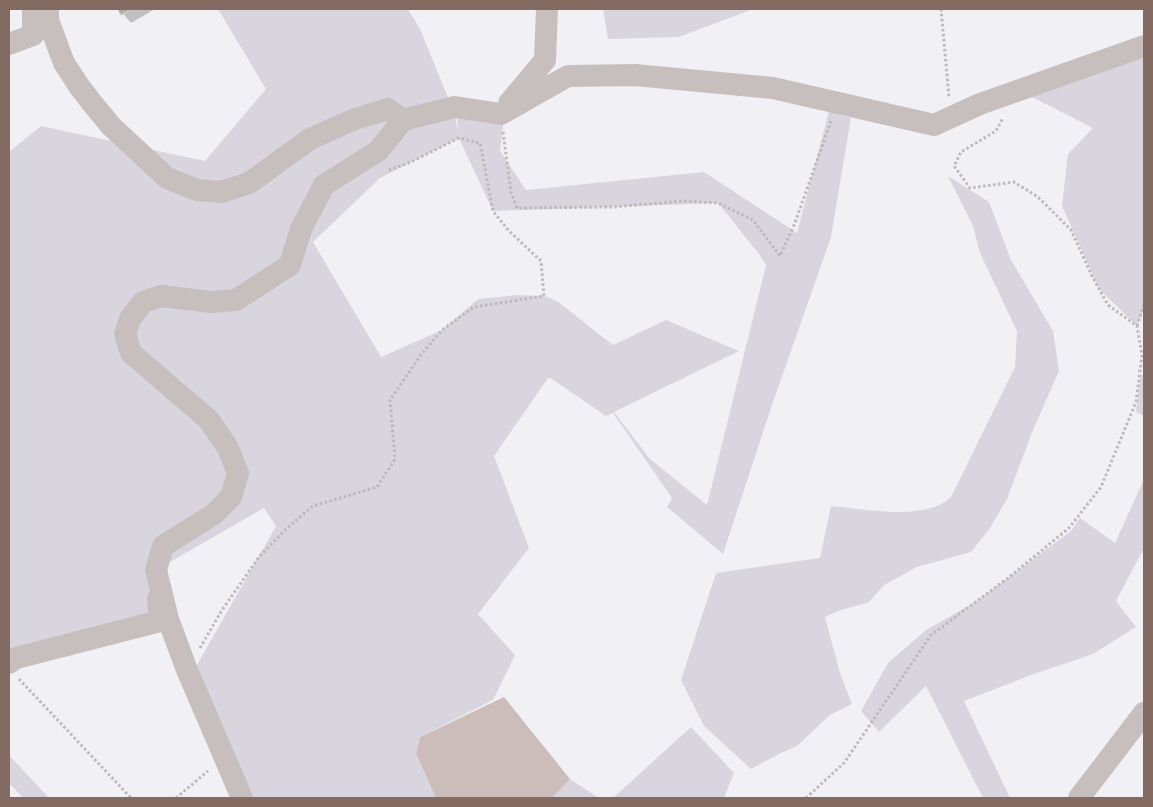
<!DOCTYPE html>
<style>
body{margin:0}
#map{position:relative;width:1153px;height:807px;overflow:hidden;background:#f1f1f5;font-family:Mulish,sans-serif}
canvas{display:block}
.frame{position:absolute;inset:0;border:10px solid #846b62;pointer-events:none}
</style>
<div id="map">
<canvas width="1153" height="807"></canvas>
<div class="frame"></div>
</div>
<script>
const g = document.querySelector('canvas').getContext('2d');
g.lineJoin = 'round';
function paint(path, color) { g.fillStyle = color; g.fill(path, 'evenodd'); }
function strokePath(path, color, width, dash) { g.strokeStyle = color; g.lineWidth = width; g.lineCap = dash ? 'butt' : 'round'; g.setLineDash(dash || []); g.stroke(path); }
const green = new Path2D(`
 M218 9H408L420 29 454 112 458 132 457 111 504 119 500 151 526 190 704 172 797 233 829 111 851 118 831 237 772 405 723 554 667 507 672 498 613 413 606 416 552 379 548 378 494 456 529 548 478 614 515 655 493 700 420 737 416 754 436 798H238L190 677 276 526 264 508 156 570 160 621 9 663V152L41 126 205 161 266 89ZM459 138 493 211 718 203 759 254 766 265 707 505 650 459 614 412 739 351 666 320 613 345 557 301 544 296 517 295 478 299 442 330 381 357 313 242 380 178Z
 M603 9H753L679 37 608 39Z
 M1144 49V309L1137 326 1099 289 1062 206 1068 154 1093 128 1030 96Z
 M948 176 989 202 1011 260 1053 331 1059 371 1033 430 1007 499 990 528 971 552 917 567 884 585 869 602 841 610 825 617 840 673 852 704 830 715 797 746 781 753 751 769 704 726 681 680 716 573 820 558 831 506C865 509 924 522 951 497L1015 367 1017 331 980 253 973 226Z
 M1144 373V416L1136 412 1140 377Z
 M1144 479V548L1116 601 1136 627 1093 654 1034 674 964 701 1010 798H983L926 686 879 732 861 711 888 663 926 630 977 601 1071 531 1080 518 1115 543Z
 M691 727 734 773 724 798H613Z
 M9 755 49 798H23L9 783Z
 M570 779 599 798H552Z`);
const water = new Path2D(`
 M504 697 570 779 552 798H436L416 754 420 737Z`);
const shadow = new Path2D(`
 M119 9H155L131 23Z`);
const building = new Path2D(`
 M118 9H132L121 15Z`);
const path = new Path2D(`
 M941 9 949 97
 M503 132 511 192 517 208 613 207 684 201 718 203 753 220 780 256 795 223 831 121
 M1137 326 1144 305
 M200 648 222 610 259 557 286 529 313 506 377 487 395 459 390 400 420 356 442 330 474 307 544 296 541 261 509 231 493 211 480 143 459 138 411 162 389 170
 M19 679 131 798
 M176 798 208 771
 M806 798 844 763 931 635 1008 578 1069 528 1101 487 1136 402 1142 355 1137 326 1108 305 1092 276 1071 230 1038 197 1014 182 970 188 954 166 961 152 996 131 1003 118`);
const street = new Path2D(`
 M48 9V20L64 63 79 86 92 103 111 126 167 178 197 190 221 192 249 183 310 139 355 119 388 109 403 120
 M9 44 33 35V9
 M509 103 545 60 547 9
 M9 663 16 658 160 621 158 599
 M242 798 187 670 168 619 156 570 163 546 214 514 231 497 238 473 228 448 209 420 131 353 125 334 130 319 143 302 161 296 211 302 236 300 290 265 301 229 324 185 378 151 403 120 455 107 501 114 568 76 635 75 773 88 934 125 980 104 1144 46
 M1079 798 1144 713`);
paint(green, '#d9d5df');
paint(water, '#ccbdbb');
paint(shadow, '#0003');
paint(building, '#b5a9a6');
strokePath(building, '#d4d4d6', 1);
strokePath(path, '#bdb9b7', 3, [2.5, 2.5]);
strokePath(street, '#c6bfbd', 22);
</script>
